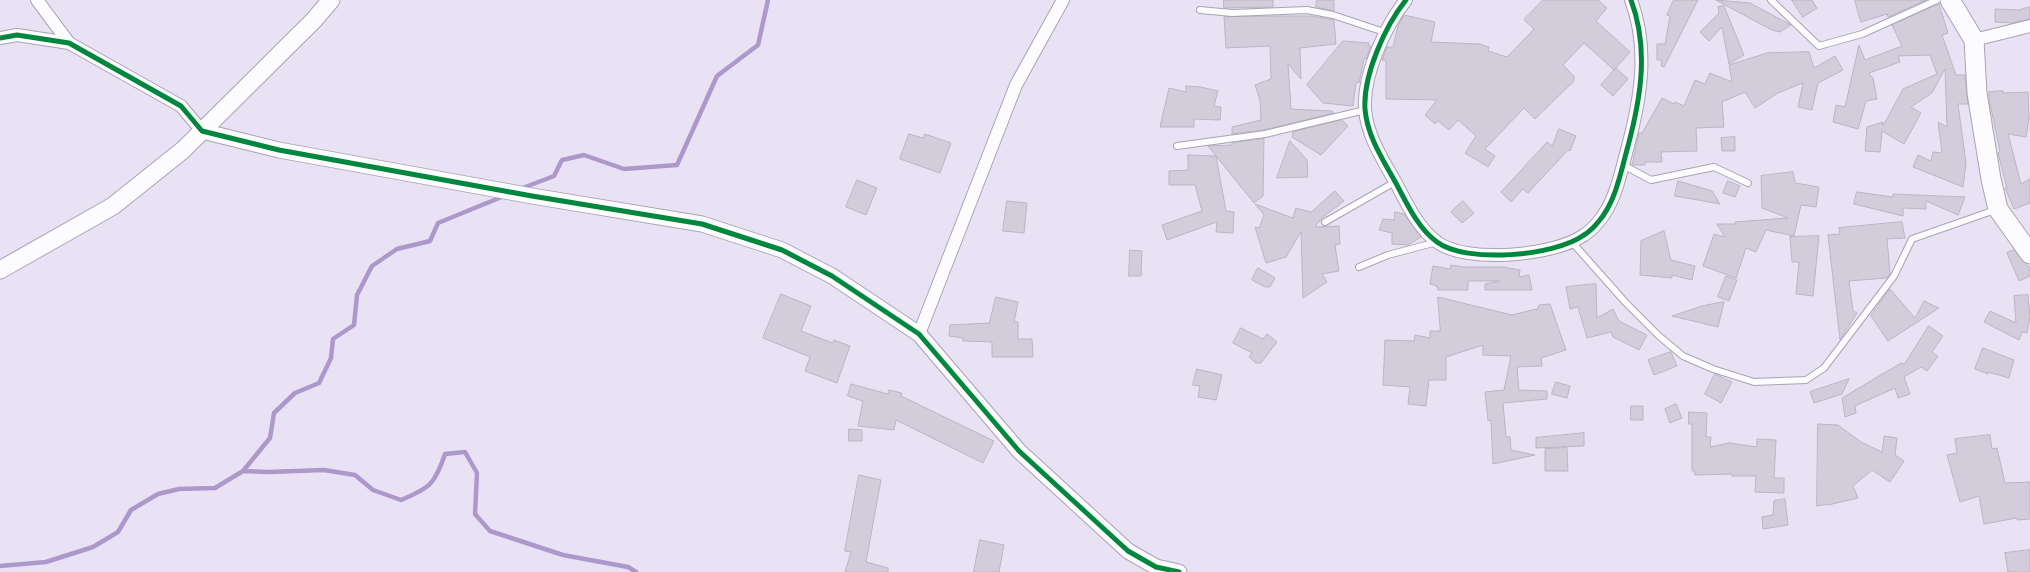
<!DOCTYPE html>
<style>
body{margin:0}
canvas{display:block;background:#e9e2f5}
</style>
<canvas width="2030" height="572"></canvas>
<script>
const g = document.querySelector('canvas').getContext('2d');
g.lineJoin = 'round';
function strokePath(path, color, width, dash) { g.strokeStyle = color; g.lineWidth = width; g.lineCap = dash ? 'butt' : 'round'; g.setLineDash(dash || []); g.stroke(path); }
function paint(path, color) { g.fillStyle = color; g.fill(path, 'evenodd'); }
const stream = new Path2D(`
 M520 189 554 176 562 160 584 155 624 169 677 165 717 76 758 45 768 0
 M243 471 270 438 274 413 295 393 319 383 331 358 333 339 354 325 357 295 372 266 397 249 430 241 438 223 504 196
 M0 566 46 562 93 547 118 532 131 510 158 494 179 489 215 488 243 471 268 472 324 470 355 475 373 490 401 500C430 488 435 484 445 454L465 452 477 473 475 514 490 531 563 555 628 567 636 572`);
const building = new Path2D(`
 M1224 0H1273V7L1224 8Z
 M1317 0H1334V11L1316 7Z
 M1543 0H1598L1607 8 1596 21 1630 52 1614 70 1584 43 1563 65 1574 76V81L1535 119 1524 108 1485 149 1495 156 1488 167 1465 153 1476 136 1458 120 1449 130 1438 121 1435 124 1425 115 1437 100 1386 99V61L1382 60 1387 47H1393L1398 26 1404 15 1435 22 1431 42 1479 44 1489 47 1488 51 1507 57 1534 29 1524 20Z
 M1674 0H1698L1664 67 1661 66 1662 60H1657V44H1665L1670 16 1667 15Z
 M1716 0 1750 3 1791 25 1780 32 1772 30Z
 M1792 0H1812L1817 8 1803 17Z
 M1855 0H1926L1888 17 1887 14 1861 22Z
 M1939 4 1948 33 1942 35 1956 75H1965L1968 104H1958L1966 163 1963 187 1913 167 1918 155 1931 161 1933 152 1942 153 1938 122 1947 127 1945 69 1932 93 1911 107 1921 113 1904 144 1882 131 1880 152 1865 151 1867 127 1883 122V126L1903 89 1937 74 1930 55 1898 56 1900 62 1869 73 1873 78 1877 99 1866 101 1858 129 1833 122 1836 105 1845 107 1859 45 1865 60 1902 46 1892 25Z
 M1724 6 1744 55 1729 64 1722 27 1709 41 1700 32 1719 13 1718 7Z
 M2030 7V19L2012 23 1995 22V9L2018 10Z
 M1281 16H1312L1334 20 1336 44 1300 48 1301 79 1288 64 1291 109 1332 111 1334 113 1264 130 1232 134V127L1261 120 1260 100 1255 85 1271 79 1270 46 1226 48 1224 17Z
 M1343 41 1369 43 1368 46H1371L1366 59H1364L1359 83 1356 82 1353 106 1323 103 1307 85Z
 M1809 52 1814 68 1835 56 1843 70 1818 83 1812 110 1798 107 1803 83 1778 93 1755 108 1745 92 1722 102 1724 127 1696 128 1697 151 1661 152 1662 162H1645V165H1632L1639 133H1642L1662 98 1674 104 1675 102 1684 106 1695 80 1705 84 1710 73 1732 82 1729 65 1767 53Z
 M1616 68 1628 79 1613 96 1601 85Z
 M1186 86 1201 87 1218 91 1214 106 1221 107 1220 120 1194 119V127H1160L1169 88 1186 92Z
 M2003 91V93L2028 92 2029 119 2026 137 2008 134 2021 184 2030 179V203L2014 209 2005 188H2007L1998 153 2000 151 1989 99V92Z
 M1342 120 1348 126 1321 155 1292 137 1293 132Z
 M1559 129 1576 136 1570 151 1568 150 1528 193 1523 189 1511 202 1501 192 1547 142 1552 146Z
 M909 134 923 138 925 134 951 143 940 173 900 159Z
 M1735 137V151H1722L1721 138Z
 M1264 139 1263 196 1254 203 1208 146 1232 145V143Z
 M1290 141 1307 160 1308 177 1277 178Z
 M1188 155 1216 156 1226 211 1234 212 1233 233 1216 232 1217 222 1167 240 1162 225 1202 211 1195 185H1169V171L1188 170Z
 M1793 172 1795 183 1819 187 1816 207 1801 205 1794 236 1766 230 1756 252 1746 248 1736 278 1703 266 1714 234 1725 237 1717 224H1735V222L1788 218 1762 208 1761 176Z
 M857 180 877 188 866 215 846 207Z
 M1678 181 1712 191 1720 204 1675 196Z
 M1728 181 1740 186 1735 197 1723 193Z
 M1335 191 1344 201 1322 218 1315 227 1339 226 1340 244 1335 245 1339 271 1322 274 1327 282 1303 298 1301 232 1286 257 1266 263 1255 227 1259 228 1264 215 1255 204 1293 218 1296 208 1311 212Z
 M1857 192 1893 197V194L1965 197 1958 215 1926 201V209L1903 208V216L1854 204Z
 M1007 201 1027 203 1024 233 1003 231Z
 M1463 201 1474 213 1462 223 1451 212Z
 M1395 212 1404 214 1421 237 1408 245 1392 244V233L1379 230 1383 219 1394 220Z
 M1902 222 1905 238 1887 239 1890 273 1887 278 1849 281 1853 311 1857 313 1840 340 1828 235 1840 234 1839 228Z
 M1664 231 1671 260 1695 266 1692 280 1672 275V278L1640 275 1641 241Z
 M1819 236 1813 296 1796 294 1799 262H1792L1790 237Z
 M1130 250 1142 251 1141 276H1129Z
 M2014 250 2030 268V276L2019 281 2007 253Z
 M1451 265 1464 267H1504L1520 270 1519 277 1529 275 1532 290H1485V284L1500 281H1468V290H1438L1437 286 1430 284 1433 266 1450 269Z
 M1258 268 1275 278 1270 287H1265L1252 280Z
 M1726 276 1737 280 1729 301 1718 297Z
 M1596 284 1597 318 1613 309 1619 321 1647 335 1639 350 1613 337 1611 332 1587 338 1578 307 1570 309 1566 287Z
 M1890 289 1915 318 1924 301 1939 308 1888 341 1871 316Z
 M781 294 811 306 801 331 833 343 834 340 850 346 837 383 805 371 810 357 763 338Z
 M2028 295 2030 317 2027 333 2022 332 2019 340 1984 322 1990 311 2016 323 2014 296Z
 M996 297 1018 302 1014 322H1018V339H1032L1033 357H992V342L963 341V338L949 336 950 325 989 323Z
 M1438 297 1512 315 1536 309 1537 310 1539 305 1550 304 1566 350 1541 358 1542 366 1517 367 1519 390 1547 391V399L1503 403 1506 437H1510L1511 450 1535 455 1493 464 1491 420 1488 421 1485 392 1504 390 1511 356 1483 355V345L1446 357V380H1429L1426 406 1408 404 1410 387 1383 385 1385 340 1414 341 1415 335 1430 338V331H1440Z
 M1724 302 1718 327 1672 316 1702 306Z
 M1929 326 1943 336 1932 352 1938 356 1927 371 1921 367 1904 377 1910 394 1898 398 1895 388 1855 406 1856 413 1845 417 1842 398 1901 363 1904 364Z
 M1241 328 1263 339 1267 334 1277 342 1261 363H1256L1249 357 1252 353 1233 343Z
 M1983 348 2014 360 2009 378 1988 372V374L1975 369Z
 M1671 352 1677 366 1654 375 1648 360Z
 M1197 369 1222 375 1216 400 1198 397 1200 386 1193 385Z
 M1715 374 1732 382 1721 403 1705 394Z
 M1849 379 1842 394 1814 403 1810 392Z
 M1556 382 1570 386 1567 398 1552 394Z
 M851 384 888 394 889 390 902 393 901 396 994 441 983 463 896 420 894 430 858 426 863 401 848 396Z
 M1676 404 1682 418 1670 423 1665 409Z
 M1631 406H1643V420H1631Z
 M1689 412 1707 413 1706 437H1711L1710 447 1729 443 1757 447V439L1776 440 1774 478H1784V493L1755 492 1756 476H1732V474L1695 475 1694 471H1692V424H1689Z
 M1818 424 1838 425 1861 442 1882 452 1884 436 1897 438 1895 455 1904 461 1890 482 1872 470 1853 486 1858 498 1828 505V504L1817 506Z
 M849 429 862 430V441H849Z
 M1584 433V446L1536 448V438Z
 M1990 435 1992 449 1997 448 2005 483 2030 482V519L2017 520V518L1984 524 1979 496 1960 502 1947 455 1957 453 1955 439Z
 M1567 448 1568 471H1545V449Z
 M859 475 881 480 866 562 888 568V572H845L851 552 845 551Z
 M1785 499 1788 525 1763 529 1762 517 1773 515 1774 501Z
 M980 540 1004 545 999 572H974Z
 M2030 550V572H2008L2005 553Z`);
const service = new Path2D(`
 M1771 0 1819 46 1862 34 1937 0
 M1200 10 1232 13 1307 10 1333 15 1384 32
 M1177 146 1265 134 1365 110
 M1623 165 1651 180 1714 167 1748 183
 M1325 222 1395 182
 M1571 241 1626 303 1659 336 1683 356 1713 369 1754 382 1806 380 1824 368 1894 276 1912 239 1995 210
 M1359 267 1388 255 1437 242`);
const minor = new Path2D(`
 M37 0 69 43
 M1406 0C1385 26 1363 75 1365 109 1367 137 1385 163 1398 187 1408 206 1419 229 1437 242 1466 264 1555 256 1584 235 1589 232 1595 226 1599 221 1616 201 1621 171 1628 146 1641 97 1649 48 1631 0
 M0 38 17 35 69 43 181 106 202 131
 M1974 40 2030 26
 M919 334 1016 85 1063 0`);
const tertiary = new Path2D(`
 M202 131 279 150 532 196 702 224 782 250 832 276 919 334 1019 451 1128 551 1156 567 1179 572`);
const secondary = new Path2D(`
 M0 270 113 206 183 150 314 20 331 0`);
const primary = new Path2D(`
 M1950 0 1974 40 1977 93 1991 179 1998 209 2030 254`);
const cycleway = new Path2D(`
 M1406 0C1385 26 1363 75 1365 109 1367 137 1385 163 1398 187 1408 206 1419 229 1437 242 1466 264 1555 256 1584 235 1589 232 1595 226 1599 221 1616 201 1621 171 1628 146 1641 97 1649 48 1631 0
 M0 38 17 35 69 43 181 106 202 131 279 150 532 196 702 224 782 250 832 276 919 334 1019 451 1128 551 1156 567 1179 572`);
strokePath(stream, '#ad98cc', 4.5);
paint(building, '#d2ccdb');
strokePath(building, '#bab5c4', 1);
strokePath(service, '#a9a3b2', 8);
strokePath(minor, '#a9a3b2', 14);
strokePath(tertiary, '#a9a3b2', 17);
strokePath(secondary, '#a9a3b2', 19);
strokePath(primary, '#a9a3b2', 21);
strokePath(service, '#fcfbfe', 6);
strokePath(minor, '#fcfbfe', 12);
strokePath(tertiary, '#fcfbfe', 15);
strokePath(secondary, '#fcfbfe', 17);
strokePath(primary, '#fcfbfe', 19);
strokePath(cycleway, '#00873e', 5);
</script>
